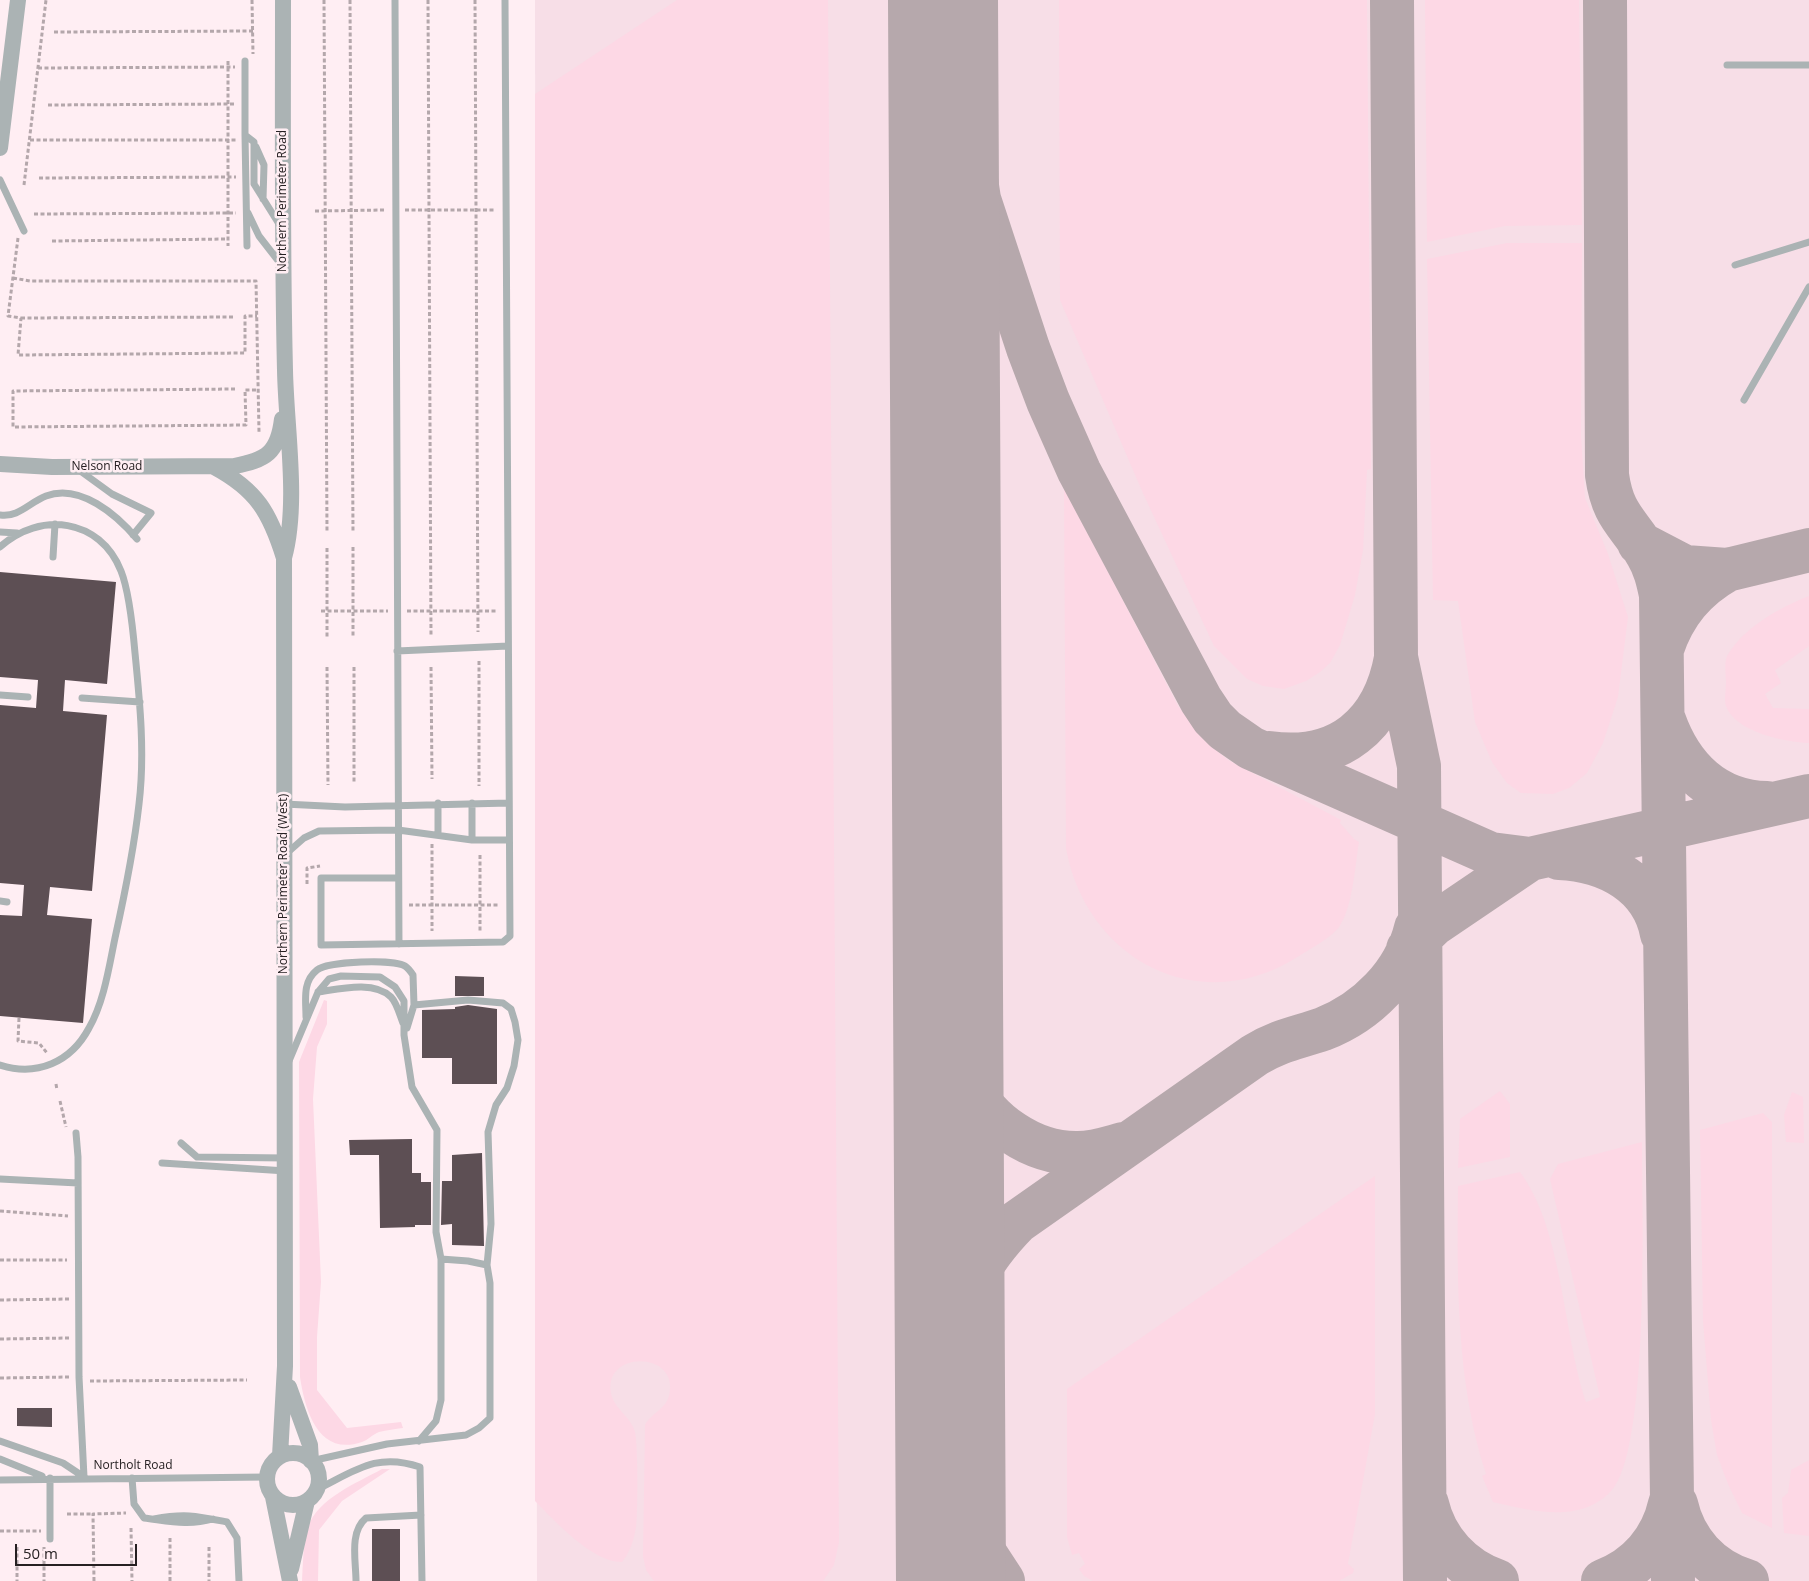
<!DOCTYPE html>
<style>
body{margin:0}
#map{position:relative;width:1809px;height:1581px;overflow:hidden;background:#ffeef3;font-family:"Open Sans",sans-serif}
canvas{display:block}
.scale{position:absolute;left:15px;top:1544px;width:122px;height:22px;box-sizing:border-box;border:2px solid #262022;border-top:0;padding-left:6px;font-size:15px;line-height:18px;white-space:nowrap;color:#262022;-webkit-text-stroke:4px #ffeef3;paint-order:stroke}
</style>
<div id="map">
<canvas width="1809" height="1581"></canvas>
<div class="scale">50 m</div>
</div>
<script>
const g = document.querySelector('canvas').getContext('2d');
g.lineJoin = 'round';
function paint(path, color) { g.fillStyle = color; g.fill(path, 'evenodd'); }
function strokePath(path, color, width, dash) { g.strokeStyle = color; g.lineWidth = width; g.lineCap = dash ? 'butt' : 'round'; g.setLineDash(dash || []); g.stroke(path); }
function drawText(font, color, halo, rows, align = 'center') {
  g.font = font + ' "Open Sans",sans-serif'; g.lineWidth = 5; g.setLineDash([]); g.textBaseline = 'middle'; g.strokeStyle = halo; g.fillStyle = color; for (const [text, x, y, turn = 0] of rows) {
    g.save(); g.translate(x, y); g.rotate((+turn || 0) * Math.PI / 180); g.textAlign = isNaN(turn) ? turn : align; if (halo) g.strokeText(text, 0, 0); g.fillText(text, 0, 0); g.restore();
  }
}
const built = new Path2D(`
 M535 0H1809V1581H537Z`);
const green = new Path2D(`
 M677 0H828L839 1542 834 1565 823 1581H654L646 1570 643 1556 645 1425C651 1413 665 1410 669 1396 681 1349 598 1350 612 1397 617 1411 631 1417 635 1432 638 1444 638 1513 636 1527 634 1540 630 1552 622 1562 593 1563 555 1521 535 1501V94Z
 M1059 0H1367L1371 469 1367 470 1363 550 1355 595 1340 645 1330 663 1320 672 1306 681 1284 689 1263 686 1247 679 1214 646 1142 491 1060 300Z
 M1425 0H1579L1582 225 1505 226 1427 242Z
 M1507 243H1582L1581 436 1585 498 1608 554 1628 617 1618 697 1603 743 1587 773 1569 788 1553 794 1521 793 1507 783 1492 762 1475 722 1458 601 1433 600 1427 259Z
 M1064 488 1178 706 1205 741 1228 760 1341 820 1340 823 1354 839 1359 842C1355 865 1353 907 1339 927 1331 938 1311 948 1299 956 1200 1020 1086 960 1066 848Z
 M1809 596V646L1775 670 1781 683 1765 694 1773 708 1809 709V743C1785 742 1735 732 1726 706 1724 699 1726 690 1726 683 1726 675 1724 663 1727 656 1744 627 1779 608 1809 596Z
 M324 1000 327 1001V1024L317 1047 313 1099 321 1282 317 1337V1390L347 1428 401 1422 403 1428C395 1429 387 1430 379 1432 373 1434 368 1440 362 1442 318 1457 305 1410 300 1377L299 1062Z
 M1500 1091 1510 1104V1157L1458 1168 1460 1119Z
 M1792 1092 1803 1097 1804 1143 1786 1142 1784 1115Z
 M1763 1113 1772 1122V1528L1742 1513 1728 1484 1717 1455 1711 1420 1703 1320 1700 1130Z
 M1642 1142C1642 1205 1650 1451 1611 1491 1581 1524 1531 1511 1493 1502L1482 1476 1486 1474C1456 1382 1457 1282 1458 1186L1520 1172C1563 1230 1563 1334 1586 1402L1600 1397 1550 1179 1558 1164Z
 M1375 1176V1414L1348 1564 1354 1569 1353 1573 1339 1581H1093L1084 1576 1079 1569 1085 1564 1079 1553 1072 1555 1067 1537V1389Z
 M1809 1460V1536L1784 1533 1782 1498 1788 1493 1791 1470Z
 M382 1469H390L342 1501 319 1530 318 1581H302C303 1564 303 1544 308 1527 318 1498 357 1483 382 1469Z`);
const taxiway = new Path2D(`
 M948 0 979 199 1028 348 1048 401 1079 471 1201 700 1213 718 1225 730 1251 748 1491 854 1530 859
 M1392 0 1396 657 1419 766 1425 1581
 M1605 0 1607 475C1613 518 1629 522 1647 554 1655 567 1658 581 1661 595L1673 1581
 M1639 543 1685 567 1727 570C1695 588 1674 613 1662 649
 M1727 570 1809 550
 M1664 720C1681 768 1715 802 1767 803
 M1269 753C1339 763 1384 725 1396 658
 M1559 858C1607 860 1653 884 1662 934
 M1408 949 1434 924 1530 859 1809 796
 M948 1028C956 1046 960 1065 968 1082 987 1122 1032 1154 1078 1153 1094 1153 1108 1148 1123 1144
 M950 1353C966 1294 973 1267 1017 1222L1255 1055C1280 1040 1297 1038 1323 1029 1367 1012 1405 974 1416 928
 M950 1487 969 1529 1003 1581
 M1427 1504C1435 1540 1462 1569 1497 1581
 M1676 1504C1684 1541 1710 1570 1747 1581
 M1603 1581C1638 1568 1662 1540 1670 1504`);
const runway = new Path2D(`
 M943 0 951 1581`);
const building = new Path2D(`
 M0 572 116 582 107 684 65 680 63 711 107 715 92 891 50 887 47 915 92 919 83 1023 0 1016V915L22 916 24 885 0 883V705L36 708 38 680 0 677Z
 M455 976 484 977V996H455Z
 M468 1005 497 1009V1084H452V1058H422V1010L455 1009V1007Z
 M412 1139V1173H421V1182H431V1225H415V1227L380 1228 379 1155H350L349 1140Z
 M482 1153 484 1246 452 1245V1224L441 1225 442 1181H452V1155Z
 M17 1408H52V1427L17 1426Z
 M372 1529H400V1581H372Z`);
const path = new Path2D(`
 M252 0 253 54
 M324 0 327 532
 M350 0 353 532
 M428 0 431 637
 M475 0 478 632
 M54 32 253 31
 M228 61V246
 M38 68 235 67
 M48 105 235 104
 M30 140H236
 M39 178 236 177
 M24 185 46 0
 M405 210H496
 M315 211 386 210
 M34 214 236 213
 M18 238 8 316 21 318 18 355 245 353V316H257
 M52 241 228 239
 M13 278 30 281H256L259 432
 M21 318 234 317
 M235 389 13 391V427L246 425 245 390H258
 M353 547V638
 M327 548V637
 M321 611H388
 M407 611H498
 M479 661V786
 M327 667 328 785
 M354 667V784
 M431 667 432 779
 M432 844V931
 M480 855V932
 M307 884V868L320 866
 M409 905H500
 M19 1018 18 1041 39 1043 47 1053
 M56 1084 57 1090
 M60 1101 66 1127
 M0 1211 68 1216
 M0 1260H67
 M0 1300 69 1299
 M0 1339 70 1338
 M0 1378 69 1377
 M90 1381 247 1380
 M67 1514H93
 M131 1528 132 1581
 M0 1531H41
 M170 1538V1581
 M17 1547V1581
 M44 1547V1581
 M209 1547V1581
 M94 1581 93 1514 126 1513`);
const service = new Path2D(`
 M395 0 399 944
 M245 61V135L254 142V184L279 224
 M1727 65H1809
 M245 135 247 246
 M256 147 264 165 263 199
 M0 180 24 231
 M248 213 259 236 280 263
 M1735 265 1809 242
 M1744 400 1809 287
 M79 470 112 494 151 513 133 535
 M0 515C18 518 30 502 46 496 80 483 117 515 137 539
 M0 532 17 533
 M0 547C40 511 100 518 121 571 129 591 133 630 135 653 140 703 145 754 139 804 134 849 125 893 115 938 109 967 104 1002 89 1028 71 1062 37 1077 0 1065
 M53 557 55 524
 M397 651 508 646
 M0 695 28 697
 M82 698 140 702
 M438 803V835
 M472 803V840
 M284 804 345 807 509 803
 M287 853 304 838 319 831 398 830 472 840H509
 M398 878H321V945L503 942 510 936 505 0
 M0 901 7 902
 M318 992C339 989 374 980 391 997 397 1003 400 1016 403 1023
 M414 1005 468 1000 503 1003 511 1009 515 1022 518 1040 514 1066 507 1088 496 1105 488 1132 491 1224 487 1265
 M306 1017C306 1000 302 982 317 970 328 961 394 959 405 966 408 968 411 972 413 975L414 1005 407 1028
 M289 1061 318 992 329 979 341 976 380 977 395 987 404 1001V1035L412 1087 437 1130 436 1232 441 1259V1400L436 1421 419 1441
 M76 1133 78 1157 79 1377 84 1477
 M181 1143 197 1157 286 1158
 M162 1163 286 1171
 M0 1179 78 1183
 M0 1441 63 1463 84 1477
 M0 1459 42 1476
 M311 1461 387 1444 466 1435 479 1428 490 1418V1283L487 1265 468 1261 441 1259
 M132 1478 134 1504 144 1518C169 1521 188 1526 213 1519
 M0 1480 266 1477
 M316 1490C355 1471 376 1452 420 1467L422 1581
 M154 1519C185 1513 197 1516 227 1522L237 1538 239 1581
 M50 1539V1478
 M356 1581C356 1561 349 1532 366 1518L421 1515`);
const tertiary = new Path2D(`
 M0 148 18 0
 M0 464 52 467 234 466C266 460 278 453 282 419
 M214 467C257 490 270 513 284 558
 M289 1387 310 1445 311 1461
 M267 1479a26 26 0 1 1 52 0a26 26 0 1 1-52 0Z
 M280 1456 285 1366 284 558C299 503 286 428 285 370 282 247 283 123 283 0
 M273 1497 290 1581
 M291 1569 307 1501`);
const streetNames = [
 ["Northern Perimeter Road",283,201,-90],
 ["Nelson Road",107,467],
 ["Northern Perimeter Road (West)",284,884,-90],
 ["Northolt Road",133,1466]
];
paint(built, '#f7dee7');
paint(green, '#fdd8e5');
strokePath(taxiway, '#b6a8ac', 44);
strokePath(runway, '#b6a8ac', 110);
paint(building, '#5d4f54');
strokePath(path, '#b4a7ab', 3, [4, 2.5]);
strokePath(service, '#abb3b4', 7);
strokePath(tertiary, '#abb3b4', 16);
drawText('12px', '#262022', '#ffeef3', streetNames);
</script>
